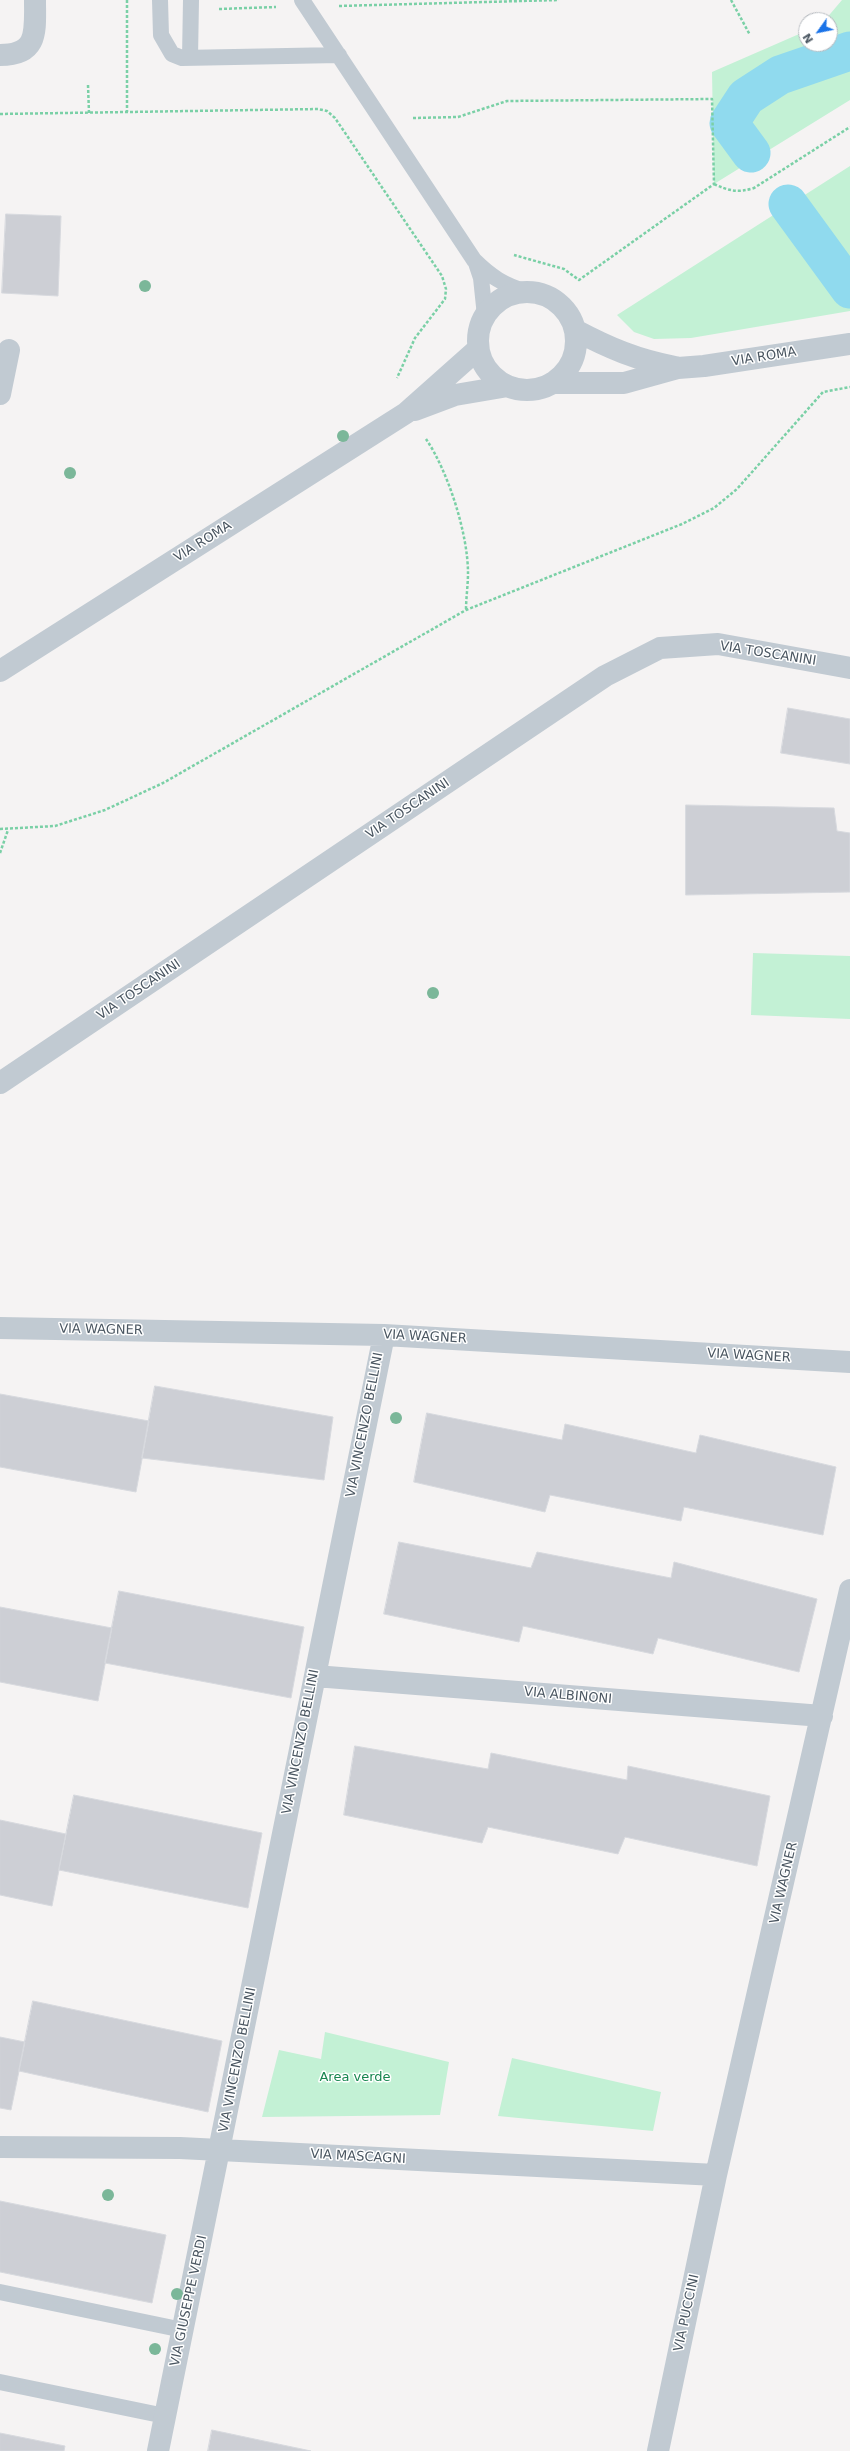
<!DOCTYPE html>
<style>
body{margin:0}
#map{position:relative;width:850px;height:2451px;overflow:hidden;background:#f5f3f3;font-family:"DejaVu Sans",sans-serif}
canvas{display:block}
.north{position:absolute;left:798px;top:12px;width:40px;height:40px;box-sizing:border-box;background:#fff;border:1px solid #b7bbc0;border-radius:50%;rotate:237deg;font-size:11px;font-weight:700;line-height:16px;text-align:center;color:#4a5661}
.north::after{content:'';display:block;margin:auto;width:14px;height:18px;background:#1a73e8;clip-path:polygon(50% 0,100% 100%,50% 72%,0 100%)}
</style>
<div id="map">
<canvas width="850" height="2451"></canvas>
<div class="north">N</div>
</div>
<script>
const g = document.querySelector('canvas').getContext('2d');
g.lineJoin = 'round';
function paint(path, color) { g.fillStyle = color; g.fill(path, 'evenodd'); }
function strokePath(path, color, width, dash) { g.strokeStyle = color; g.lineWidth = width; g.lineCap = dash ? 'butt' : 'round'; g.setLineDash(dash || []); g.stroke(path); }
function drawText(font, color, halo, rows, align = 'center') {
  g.font = font + ' "DejaVu Sans",sans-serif'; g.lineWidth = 3; g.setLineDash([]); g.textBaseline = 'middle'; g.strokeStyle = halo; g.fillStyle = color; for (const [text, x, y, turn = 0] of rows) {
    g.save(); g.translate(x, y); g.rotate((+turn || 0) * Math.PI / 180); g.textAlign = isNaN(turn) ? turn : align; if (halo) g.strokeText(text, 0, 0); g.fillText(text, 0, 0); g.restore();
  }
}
const green = new Path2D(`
 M842 0H850V100L714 184 712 72 806 31V44H830V20H825Z
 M850 166V311L691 338 654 339 634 332 617 315Z
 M753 953 850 956V1019L751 1015Z
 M325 2032 449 2062 440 2115 262 2117 279 2050 321 2059Z
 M512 2058 661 2092 653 2131 498 2116Z`);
const canal = new Path2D(`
 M751 153 729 123 746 97 780 75 850 51
 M788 204 850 289`);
const building = new Path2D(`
 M6 214 61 216 58 296 2 293Z
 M788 708 850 719V764L781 753Z
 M686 805 834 808 837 831 850 833V892L686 895Z
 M155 1386 333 1417 324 1480 142 1458Z
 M0 1394 149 1421 136 1492 0 1467Z
 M427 1413 562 1440 565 1424 696 1453 700 1435 836 1467 823 1535 684 1507 681 1521 550 1495 545 1512 414 1482Z
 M399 1542 531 1568 537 1552 671 1578 674 1562 817 1599 799 1672 658 1638 653 1654 523 1626 519 1642 384 1614Z
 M119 1591 304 1627 291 1698 105 1663Z
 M0 1607 112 1628 98 1701 0 1682Z
 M355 1746 488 1769 491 1753 627 1780 628 1766 770 1796 757 1866 625 1837 618 1854 488 1827 482 1843 344 1815Z
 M74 1795 262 1833 248 1908 59 1870Z
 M0 1820 66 1834 52 1906 0 1895Z
 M33 2001 222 2041 208 2112 19 2071Z
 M0 2037 25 2042 11 2110 0 2108Z
 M0 2201 166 2235 152 2303 0 2272Z
 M212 2430 311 2451H208Z
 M0 2433 65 2446 64 2451H0Z`);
const path = new Path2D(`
 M127 0V112
 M731 0 750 35
 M339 6 559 0
 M219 9 276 7
 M88 85 89 113
 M0 114 318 109 327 111 335 118 442 276 446 289 445 299 415 338 397 378
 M413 118 458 117 507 101 712 99 714 184 579 280 564 269 514 255
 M714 184C729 191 738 193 754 188L850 127
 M426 439C448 471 468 534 468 573 468 585 466 598 466 610
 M0 829 55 826 105 810 163 783 466 610 682 524 714 508 737 489 823 392 850 387
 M0 853 8 830`);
const service = new Path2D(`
 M160 0 161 35 172 54 182 58 339 55
 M302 0 474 260C491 277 504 285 527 292
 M190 58 191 0
 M476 263 481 278 485 316
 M0 2292 183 2330
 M0 2382 165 2416`);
const minor = new Path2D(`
 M0 55C39 55 35 31 35 0
 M478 341a49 49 0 1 1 98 0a49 49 0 1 1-98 0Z
 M575 330C609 348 637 360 675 367
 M552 383H624L678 368 704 366 850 344
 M0 394 9 350
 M415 410 455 395 508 386
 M0 671 406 413 478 349
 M0 1083 605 676 660 648 718 644 850 668
 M0 1328 384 1335 850 1362
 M315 1676 822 1716
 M0 2147 180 2148 716 2175
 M158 2451 384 1335
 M658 2451 716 2175 850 1590`);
const trees = [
 [145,286],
 [343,436],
 [70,473],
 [433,993],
 [396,1418],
 [108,2195],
 [177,2294],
 [155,2349]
];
const streetNames = [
 ["VIA ROMA",764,357,-9],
 ["VIA ROMA",203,542,-32],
 ["VIA TOSCANINI",768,654,9],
 ["VIA TOSCANINI",408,809,-34],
 ["VIA TOSCANINI",139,990,-34],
 ["VIA WAGNER",101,1330,1],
 ["VIA WAGNER",425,1337,3],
 ["VIA WAGNER",749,1356,3],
 ["VIA VINCENZO BELLINI",365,1425,-79],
 ["VIA ALBINONI",568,1696,5],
 ["VIA VINCENZO BELLINI",301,1742,-79],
 ["VIA WAGNER",784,1883,-77],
 ["VIA VINCENZO BELLINI",238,2060,-79],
 ["VIA MASCAGNI",358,2157,3],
 ["VIA GIUSEPPE VERDI",189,2301,-78],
 ["VIA PUCCINI",687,2313,-78]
];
const parkNames = [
 ["Area verde",355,2078]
];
paint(green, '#c3f1d5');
strokePath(canal, '#90daee', 39);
paint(building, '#cdcfd5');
strokePath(building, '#d7d9de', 1);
strokePath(path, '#7ad0a6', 2.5, [3, 2]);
strokePath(service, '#c1cad2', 16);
strokePath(minor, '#c1cad2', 22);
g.fillStyle = '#7bb799';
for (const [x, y] of trees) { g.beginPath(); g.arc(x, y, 6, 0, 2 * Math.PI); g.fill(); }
drawText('13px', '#4a5661', '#fff', streetNames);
drawText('13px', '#17864f', '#fff', parkNames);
</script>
